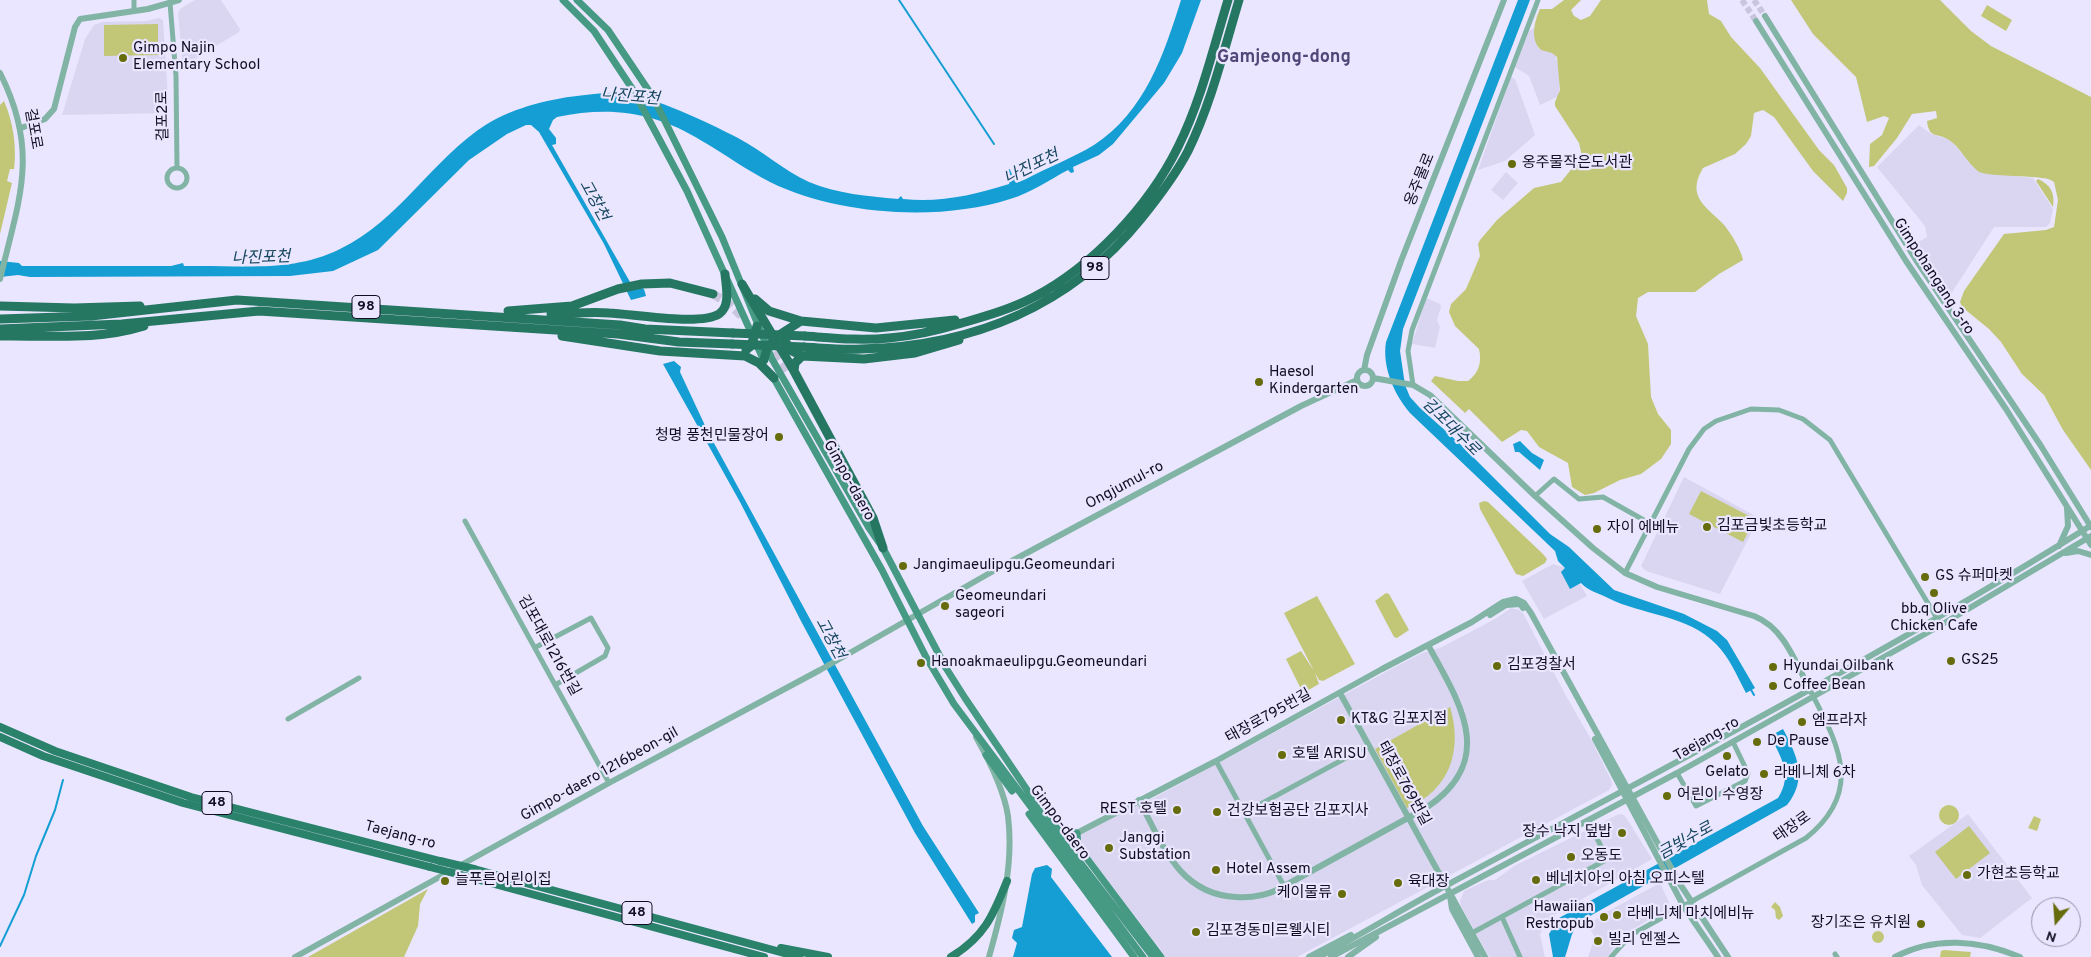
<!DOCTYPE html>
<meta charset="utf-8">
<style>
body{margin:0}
#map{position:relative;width:2091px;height:957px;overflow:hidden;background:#eae6ff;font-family:Overpass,sans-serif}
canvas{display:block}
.north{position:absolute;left:2031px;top:897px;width:50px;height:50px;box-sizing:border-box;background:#eae6ff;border:1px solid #948fa7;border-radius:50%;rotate:198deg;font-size:14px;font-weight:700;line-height:20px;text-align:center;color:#120d22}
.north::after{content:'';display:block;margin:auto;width:18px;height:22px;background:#666b0c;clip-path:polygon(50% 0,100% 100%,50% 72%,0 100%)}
</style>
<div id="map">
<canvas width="2091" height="957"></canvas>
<div class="north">N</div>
</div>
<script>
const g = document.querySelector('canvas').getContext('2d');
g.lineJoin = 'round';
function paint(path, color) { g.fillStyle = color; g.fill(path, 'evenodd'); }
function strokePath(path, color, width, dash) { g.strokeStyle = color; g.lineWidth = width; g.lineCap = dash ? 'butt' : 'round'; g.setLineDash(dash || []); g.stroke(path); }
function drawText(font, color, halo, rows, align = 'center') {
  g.font = font + ' Overpass,"Noto Sans KR",sans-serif'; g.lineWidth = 4.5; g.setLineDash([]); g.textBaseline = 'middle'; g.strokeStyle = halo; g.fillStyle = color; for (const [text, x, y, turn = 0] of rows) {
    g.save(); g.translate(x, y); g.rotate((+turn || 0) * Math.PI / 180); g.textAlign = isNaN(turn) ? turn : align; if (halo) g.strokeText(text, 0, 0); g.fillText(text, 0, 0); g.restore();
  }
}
const built = new Path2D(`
 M195 0H221L240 29 239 32 183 66 178 14 180 9Z
 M159 18 163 20 169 113 62 115 85 39 94 25 102 22 147 21Z
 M1534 28 1538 48 1555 54 1560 73 1559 96 1540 105 1529 76 1515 67 1529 31Z
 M1511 77 1515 79 1535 135 1505 161 1478 170Z
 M1919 125 1931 134 1949 139 1979 172 2033 178 2053 209 2050 223 2046 227H1994L1951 294 1917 243 1927 237 1925 226 1877 167Z
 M1506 172 1518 183 1503 200 1491 190Z
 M1426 298 1440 304 1441 307 1437 320 1440 327 1435 348 1412 344Z
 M1684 477 1759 518 1720 594 1646 571 1641 566Z
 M1553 564 1565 568 1570 588 1580 584 1587 596 1544 619 1522 581Z
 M1511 608 1519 610 1523 613 1565 694 1592 741 1611 780 1612 785 1609 790 1297 957H1166L1080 844 1081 834 1130 807 1152 799 1395 667 1422 653 1442 647 1495 619Z
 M1619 814 1624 815 1627 819 1652 859 1546 920 1540 935 1545 957H1489L1461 906 1460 901 1464 891 1488 880H1495L1514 866Z
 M1968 814 2032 898 1980 938 1962 935 1922 885 1916 865 1909 856Z
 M1660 883 1669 902 1667 909 1625 934 1607 957H1588L1595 937 1588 926 1601 915Z`);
const green = new Path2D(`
 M1564 0H1581L1571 10 1574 16 1581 20 1590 16 1601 0H1707L1709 14 1721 21 1731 37 1760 68 1819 150 1834 165 1847 188V193L1843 201 1813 171 1774 117 1763 110 1754 113 1751 136 1746 144 1735 154 1703 168C1685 198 1708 207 1725 226 1732 235 1741 250 1743 260L1719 274 1695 292H1648L1638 298 1636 316 1648 344 1651 397 1658 414 1671 430V444L1661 459 1641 474 1620 480 1594 493 1585 495 1572 487 1568 463 1539 447 1527 431 1521 430 1502 442 1469 409 1465 413 1431 381 1435 376 1458 381H1468C1479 373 1482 362 1479 349L1455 326 1449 312 1451 304 1466 289 1480 256 1478 244 1480 240 1497 220 1534 188 1561 182 1582 156 1579 143 1555 106V102L1560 90 1557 57 1552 53 1541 50C1530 40 1534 22 1540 9H1552Z
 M1791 0H1940L1971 31 1991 46 2091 97V470L2063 430 2044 395 2022 374 2001 342 1989 329 1962 307 1960 302 1964 291 2004 234 2046 230 2054 227 2058 200 2054 182C2047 174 1995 178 1979 172 1967 163 1961 148 1949 140 1938 132 1929 140 1927 121L1937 118 1936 111 1912 114 1897 138 1874 166 1869 167 1870 144 1882 135 1889 118 1884 116 1867 122 1856 77 1813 34Z
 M1987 5 2012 20 2006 31 1981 16Z
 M158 24V55L104 56V25Z
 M4 101C13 121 17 147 14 169H10L7 181 12 183 0 234V105Z
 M2038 179C2051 185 2055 193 2053 207L2036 181Z
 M1701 491 1755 519 1743 542 1689 514Z
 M1484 501 1488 502 1543 554 1547 559 1545 563 1523 576 1516 574 1480 509 1479 503Z
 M1386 593 1389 594 1409 630 1397 638 1394 637 1375 601Z
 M1317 596 1355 664 1323 681 1319 680 1315 673 1319 684 1305 692 1301 689 1286 659 1301 651 1314 671 1284 613Z
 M1450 707C1463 750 1450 790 1407 808L1375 749Z
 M1939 815a10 10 0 1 1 20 0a10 10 0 1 1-20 0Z
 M2034 816 2041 819 2037 831 2028 828Z
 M1969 826 1990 853 1956 879 1935 852Z
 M428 889 420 904 418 926 404 957H308Z
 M1775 902 1780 907 1783 916 1779 920 1776 918 1775 910 1771 907Z
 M1872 937a6 6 0 1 1 12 0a6 6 0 1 1-12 0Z
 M1944 950 1971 952 1970 957H1940L1941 951Z`);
const water = new Path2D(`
 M1181 0H1201L1182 53 1164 83 1113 144 1099 155 1073 167 1074 172 1071 173 1068 170C1049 180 1031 193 1010 199 939 222 837 215 770 182 746 170 725 154 702 141 655 112 611 106 557 117L553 120 549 129 556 138V144L552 145 630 282 644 289 646 296 631 300 604 244 539 132 531 125H526L507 134 469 160 378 250 333 271 290 276 30 277 18 275 0 277V261L19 263 22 266H171L183 263 184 266H189C241 265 292 273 340 249 400 220 432 159 487 124 515 107 553 98 585 95 596 94 609 92 621 93 653 96 709 123 738 138 763 151 783 170 809 182 837 194 868 196 898 199L901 196 903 199C940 203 974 195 1009 184L1010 178 1014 176 1019 182 1026 179C1048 167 1073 158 1094 145 1145 112 1164 54 1181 0Z
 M1518 0H1530L1403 329 1400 351 1405 385 1410 397 1420 408 1458 442 1550 534 1569 547 1614 590 1684 614 1717 631 1727 640 1755 688 1746 693C1737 676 1730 658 1716 644 1689 615 1641 615 1608 598 1599 593 1588 591 1581 583L1570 589 1561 572 1565 568 1558 561 1555 551 1410 413C1394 394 1382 367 1386 342Z
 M674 361 681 367 680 372 709 434 923 826 979 913 975 915V922L972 924 915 833 802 623 740 502 663 364Z
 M1520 441 1532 453 1544 460 1540 470 1519 452H1515L1513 444Z
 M1783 729C1797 755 1808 779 1787 805L1590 916C1572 919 1571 942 1565 957H1553L1549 934 1559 918 1778 798C1793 775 1781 757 1770 736Z
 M1047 865 1052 869 1051 877 1112 957H1013L1017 943 1012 938 1014 930 1022 927 1032 874 1035 868Z`);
const stream = new Path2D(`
 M899 0 994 144
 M1009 170 1012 177
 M1750 688 1754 695
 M0 946 24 895 36 856 55 810 63 780`);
const tertiaryTunnel = new Path2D(`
 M1742 0 1756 21
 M1754 0 1765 16`);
const trunkTunnel = new Path2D(`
 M713 294 728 303 745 319
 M765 342 788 371`);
const minor = new Path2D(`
 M134 0V11
 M170 3 176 76 177 168
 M167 178a10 10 0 1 1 20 0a10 10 0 1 1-20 0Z
 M1413 385 1408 351 1412 330 1538 0
 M1535 496 1554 479 1579 499 1603 497 1649 523
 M465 521 609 783
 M1625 573 1689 449 1704 429 1716 421 1751 409 1779 410 1803 419 1830 440 1938 620
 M536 647 591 618 608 648 605 656 555 685
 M288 719 359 678
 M1216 761 1284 886
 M1677 773 1696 806 1745 781 1748 773 1733 742
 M1244 813 1368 746
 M1502 917 1520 957
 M1472 933 1604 861 1605 854 1588 821
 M1835 954 1837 957
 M1611 957 1631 935 1806 838C1862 793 1841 749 1813 696`);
const tertiary = new Path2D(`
 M1765 16 1916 260 2041 446 2091 527
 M1756 21 1906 261 2006 409 2091 545
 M0 73C40 152 19 199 0 279
 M21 128 45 119 54 109 75 27 80 19 148 9 179 0
 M1357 378a8 8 0 1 1 16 0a8 8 0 1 1-16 0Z
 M1364 370 1367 355 1401 261 1504 0
 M1373 378 1413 385 1430 395 1535 496 1593 548 1625 573 1657 587 1754 616C1785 628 1796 664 1811 692
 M2059 546 2068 526 2067 508
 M2066 553 2078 551 2091 555
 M1490 615 1506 605 1520 604 1523 608
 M1340 693 1485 957
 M976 737C989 760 1004 790 1008 816 1014 864 1002 911 989 957
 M1595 739 1684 907 1718 957
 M1139 800C1162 843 1178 894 1236 897 1250 898 1264 896 1277 890L1426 808C1498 760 1460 703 1428 645
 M1077 833 1216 761 1382 669 1472 622 1503 602 1516 599 1524 603 1531 613 1680 884 1728 957
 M1450 896 1452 909 1478 957
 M295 957 609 783 820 670 995 570 1301 406 1357 380
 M1309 957 1351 935
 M1319 957C1362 934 1404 908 1447 885 1663 769 1882 656 2090 526
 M1331 957 1677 773 1941 625 2091 536
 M1348 957 1376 937
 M1895 957C1934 936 1980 940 2020 957`);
const secondary = new Path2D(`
 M563 0 594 31 633 90 687 191 764 361
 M577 0 608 30 653 97 722 237 772 359 869 528 883 548 946 668 965 698 1048 821 1153 957
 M772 375 882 570 926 657 954 704 1143 957
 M986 755 1012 791
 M1043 806 1082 852 1161 957
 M1029 814 1134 957
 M1063 829 1077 833 1078 847`);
const primary = new Path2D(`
 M0 727 55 751 191 797 440 861
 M0 737 43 756 183 803 430 867
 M474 869 799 957
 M465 876 764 957
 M781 948 828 957
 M951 957C984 937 993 916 1007 881`);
const trunk = new Path2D(`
 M742 284 794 371
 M755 299 769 311 801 321
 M0 306 74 308 140 306
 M508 311 572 306 618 289 642 284 670 283 713 294
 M551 314C570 314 590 311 609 313 633 314 700 326 719 314 731 306 726 286 725 274
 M0 319 91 316 237 300 620 325 645 329 733 333
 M0 329 122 324 259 311 618 334 679 342 732 344
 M788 330 785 341 792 351 802 356 864 359 915 353 959 340
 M0 336C49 335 96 341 144 326
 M562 336 660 351 745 356 759 363 774 378
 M805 336C833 338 861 341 889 338 913 336 939 330 962 323 986 316 1011 309 1034 297 1092 267 1149 206 1178 147 1201 101 1213 49 1228 0
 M804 347C823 348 842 350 861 349 972 346 1070 307 1141 219 1158 198 1175 176 1188 151 1211 104 1224 50 1239 0
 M746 350 751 346 757 326
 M802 356 795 363 794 371 873 518 883 548
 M764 360 767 348 776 337 801 321 876 328 955 320`);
const primaryBridge = new Path2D(`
 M440 861 474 869
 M430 867 465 876`);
const trunkBridge = new Path2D(`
 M733 333 805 336
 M732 344 804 347`);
const markers = [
 [123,58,5,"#666b0c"],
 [1512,164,5,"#666b0c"],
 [1259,382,5,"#666b0c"],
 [779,437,5,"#666b0c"],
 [1707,527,5,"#666b0c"],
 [1597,529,5,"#666b0c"],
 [903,566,5,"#666b0c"],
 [1925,577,5,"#666b0c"],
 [1934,593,5,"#666b0c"],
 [945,606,5,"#666b0c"],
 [1951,661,5,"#666b0c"],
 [921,663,5,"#666b0c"],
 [1497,666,5,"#666b0c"],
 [1773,667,5,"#666b0c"],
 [1773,686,5,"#666b0c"],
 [1341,720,5,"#666b0c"],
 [1802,722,5,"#666b0c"],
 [1757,742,5,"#666b0c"],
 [1282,755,5,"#666b0c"],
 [1727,756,5,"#666b0c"],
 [1764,774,5,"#666b0c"],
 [1667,796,5,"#666b0c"],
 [1177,810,5,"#666b0c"],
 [1217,812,5,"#666b0c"],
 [1622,833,5,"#666b0c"],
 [1109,848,5,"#666b0c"],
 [1571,857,5,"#666b0c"],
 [1216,870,5,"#666b0c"],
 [1967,875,5,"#666b0c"],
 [1536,880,5,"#666b0c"],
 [445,881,5,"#666b0c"],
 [1398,883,5,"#666b0c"],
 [1342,894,5,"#666b0c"],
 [1617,915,5,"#666b0c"],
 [1604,917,5,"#666b0c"],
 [1921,924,5,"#666b0c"],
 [1196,932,5,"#666b0c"],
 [1598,941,5,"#666b0c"]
];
const shields = [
 [1095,268,28],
 [366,307,28],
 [217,803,30],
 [637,913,30]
];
const shieldNames = [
 ["98",1095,268],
 ["98",366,307],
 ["48",217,803],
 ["48",637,913]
];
const poiNames = [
 ["Gimpo Najin",133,49],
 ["Elementary School",133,66],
 ["옹주물작은도서관",1522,164],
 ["Haesol",1269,373],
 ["Kindergarten",1269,390],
 ["청명 풍천민물장어",769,437,"right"],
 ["김포금빛초등학교",1717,527],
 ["자이 에베뉴",1607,529],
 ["Jangimaeulipgu.Geomeundari",913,566],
 ["GS 슈퍼마켓",1935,577],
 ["Geomeundari",955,597],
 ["sageori",955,614],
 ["bb.q Olive",1934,610,"center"],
 ["Chicken Cafe",1934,627,"center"],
 ["GS25",1961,661],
 ["Hanoakmaeulipgu.Geomeundari",931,663],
 ["김포경찰서",1507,666],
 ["Hyundai Oilbank",1783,667],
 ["Coffee Bean",1783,686],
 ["KT&G 김포지점",1351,720],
 ["엠프라자",1812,722],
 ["De Pause",1767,742],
 ["호텔 ARISU",1292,755],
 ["Gelato",1727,773,"center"],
 ["라베니체 6차",1774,774],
 ["어린이 수영장",1677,796],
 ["REST 호텔",1167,810,"right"],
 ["건강보험공단 김포지사",1227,812],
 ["장수 낙지 덮밥",1612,833,"right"],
 ["Janggi",1119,839],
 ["Substation",1119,856],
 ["오동도",1581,857],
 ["Hotel Assem",1226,870],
 ["가현초등학교",1977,875],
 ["베네치아의 아침 오피스텔",1546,880],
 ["늘푸른어린이집",455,881],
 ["육대장",1408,883],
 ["케이물류",1332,894,"right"],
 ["Hawaiian",1594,908,"right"],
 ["Restropub",1594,925,"right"],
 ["라베니체 마치에비뉴",1627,915],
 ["장기조은 유치원",1911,924,"right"],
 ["김포경동미르웰시티",1206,932],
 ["빌리 엔젤스",1608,941]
];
const streetNames = [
 ["걸포2로",164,116,-91],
 ["걸포로",32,129,80],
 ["옹주물로",1421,180,-68],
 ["Gimpohangang 3-ro",1933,277,57],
 ["Gimpo-daero",848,481,61],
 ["Ongjumul-ro",1125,486,-28],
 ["김포대로1216번길",548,646,61],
 ["태장로795번길",1269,717,-29],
 ["Taejang-ro",1707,740,-30],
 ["Gimpo-daero 1216beon-gil",600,775,-29],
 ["태장로769번길",1403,784,61],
 ["Gimpo-daero",1059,823,53],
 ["태장로",1793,828,-35],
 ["Taejang-ro",400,836,15]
];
const waterNames = [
 ["나진포천",630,98,5],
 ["나진포천",1032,168,-26],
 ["고창천",593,201,61],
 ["나진포천",261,259,-2],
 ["김포대수로",1450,428,45],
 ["고창천",829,639,62],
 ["금빛수로",1686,842,-29]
];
const quarterNames = [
 ["Gamjeong-dong",1284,58]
];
paint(built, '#dad6f1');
paint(green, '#c1c777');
paint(water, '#149ed4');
strokePath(stream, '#149ed4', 2);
strokePath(tertiaryTunnel, '#cac5de', 6, [6, 3]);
strokePath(trunkTunnel, '#cac5de', 9, [9, 4.5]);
strokePath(minor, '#81b4a4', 5);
strokePath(tertiary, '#81b4a4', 6);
strokePath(secondary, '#469982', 7);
strokePath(primary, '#2b826b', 8);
strokePath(trunk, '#267762', 9);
strokePath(primaryBridge, '#2b826b', 8);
strokePath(trunkBridge, '#267762', 9);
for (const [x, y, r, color] of markers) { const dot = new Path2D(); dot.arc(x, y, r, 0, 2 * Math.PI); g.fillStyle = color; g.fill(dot); strokePath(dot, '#eae6ff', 2); }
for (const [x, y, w] of shields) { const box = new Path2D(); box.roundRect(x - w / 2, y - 11.5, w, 23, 4); g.fillStyle = '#eae6ff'; g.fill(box); strokePath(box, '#120d22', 1); }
drawText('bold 14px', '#120d22', null, shieldNames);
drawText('15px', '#120d22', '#eae6ff', poiNames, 'left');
drawText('15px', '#120d22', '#eae6ff', streetNames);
drawText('italic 16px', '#15465d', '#eae6ff', waterNames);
drawText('bold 18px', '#514678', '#eae6ff', quarterNames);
</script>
